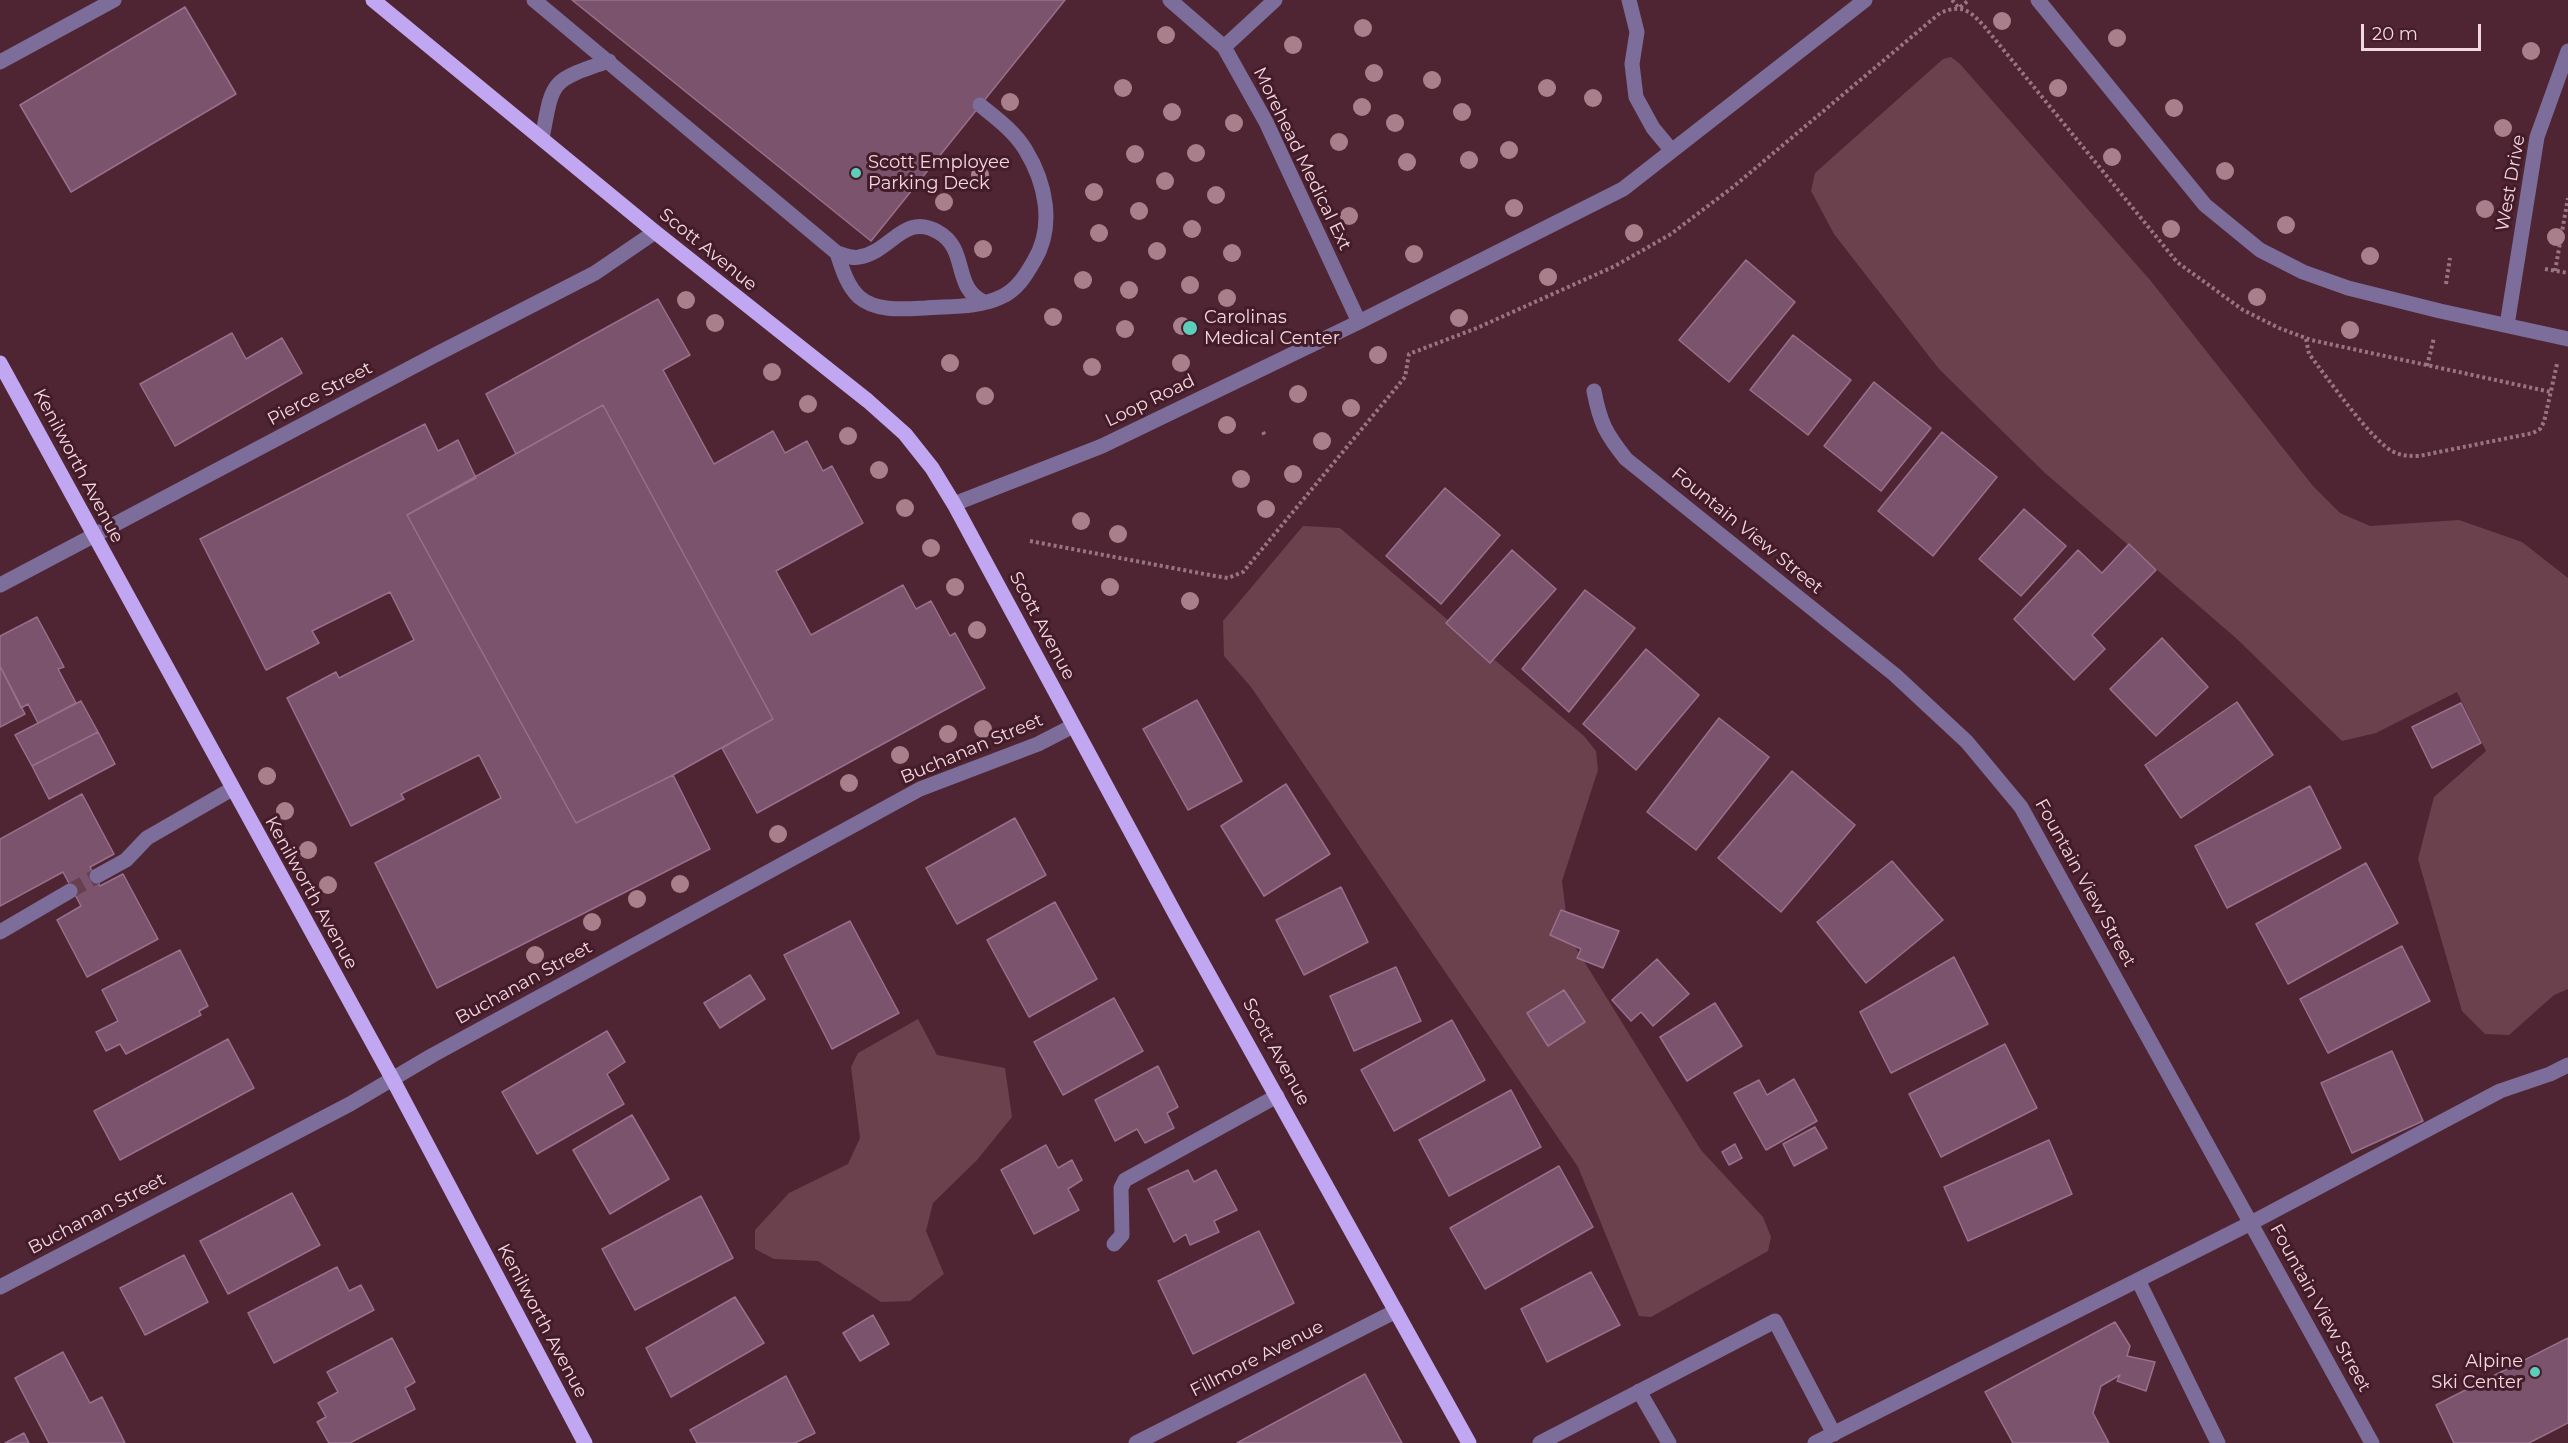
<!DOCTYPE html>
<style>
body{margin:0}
#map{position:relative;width:2568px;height:1443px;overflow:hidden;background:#4f2533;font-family:Montserrat,sans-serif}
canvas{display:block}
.scale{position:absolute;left:2361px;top:24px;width:120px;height:27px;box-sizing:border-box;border:3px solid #f4d8df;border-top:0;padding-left:8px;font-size:18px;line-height:21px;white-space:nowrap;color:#f4d8df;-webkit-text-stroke:4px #431b29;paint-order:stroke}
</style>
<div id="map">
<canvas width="2568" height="1443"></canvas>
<div class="scale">20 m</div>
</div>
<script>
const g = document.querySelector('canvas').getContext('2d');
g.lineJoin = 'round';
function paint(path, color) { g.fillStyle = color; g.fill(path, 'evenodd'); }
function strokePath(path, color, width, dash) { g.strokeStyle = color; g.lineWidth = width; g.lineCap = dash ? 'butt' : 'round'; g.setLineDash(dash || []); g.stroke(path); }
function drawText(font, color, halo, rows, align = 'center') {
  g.font = font + ' Montserrat,sans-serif'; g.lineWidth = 6; g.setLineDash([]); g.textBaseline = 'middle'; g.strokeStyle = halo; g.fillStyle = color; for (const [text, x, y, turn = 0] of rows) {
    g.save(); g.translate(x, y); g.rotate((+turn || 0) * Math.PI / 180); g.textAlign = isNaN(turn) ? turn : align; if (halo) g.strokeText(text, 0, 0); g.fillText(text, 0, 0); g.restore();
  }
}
const green = new Path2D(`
 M1951 57 1960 64 2150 280 2313 486 2340 513 2370 526 2459 520 2522 542 2568 578V989L2554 995 2509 1035 2485 1034 2462 1011 2418 859 2434 797 2486 751 2457 692 2376 733 2342 741 2237 639 2045 473 1939 369 1834 234 1811 191 1815 173 1943 59Z
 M1303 526 1340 528 1584 736 1596 751 1598 770 1562 881 1569 937 1701 1150 1763 1217 1771 1237 1768 1251 1651 1317 1639 1316 1578 1167 1251 687 1224 656 1223 621Z
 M918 1019 937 1055 1005 1068 1012 1117 977 1160 933 1203 926 1231 944 1274 910 1301 881 1302 818 1261 774 1259 755 1249V1230L789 1193 848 1164 860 1138 851 1067 858 1053Z`);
const building = new Path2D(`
 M572 0H1065L871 241Z
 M185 7 236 94 71 192 20 105Z
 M1746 260 1795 302 1729 382 1679 340Z
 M658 299 690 355 663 370 714 464 773 431 785 453 807 441 823 471 832 466 863 523 776 571 811 635 903 585 916 609 931 601 950 636 955 633 985 688 757 813 722 748 773 719 603 405 516 454 486 394Z
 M232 333 246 359 282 338 302 373 175 446 140 384Z
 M1793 335 1851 380 1808 435 1750 390Z
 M1874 382 1931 428 1881 491 1824 446Z
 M603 405 773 719 673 775 576 823 407 515Z
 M425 424 438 451 458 440 476 478 407 515 576 823 673 775 710 849 437 988 375 863 501 798 479 755 401 794 404 799 351 826 287 698 336 672 339 678 414 640 390 592 312 631 319 643 266 670 200 539Z
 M1942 432 1997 477 1933 556 1878 511Z
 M1445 488 1500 535 1441 604 1386 556Z
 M2024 509 2066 546 2021 596 1979 559Z
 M2129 544 2156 570 2092 635 2105 649 2074 680 2014 619 2078 550 2102 573Z
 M1512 550 1556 589 1490 663 1446 623Z
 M1585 590 1635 628 1569 712 1522 669Z
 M37 617 64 667 58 669 76 703 38 723 28 704 21 708 0 666V636Z
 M2162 638 2208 687 2156 736 2110 689Z
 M1646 649 1699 695 1636 770 1583 724Z
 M0 666 25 714 0 727Z
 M1197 700 1242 781 1188 810 1143 729Z
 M81 701 98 732 32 766 15 735Z
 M2237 702 2273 755 2181 818 2145 765Z
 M2461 703 2481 743 2432 768 2412 727Z
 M1719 718 1769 757 1696 850 1647 812Z
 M98 732 115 764 49 799 32 766Z
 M1792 771 1855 825 1781 912 1718 858Z
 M1286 784 1330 854 1264 896 1221 826Z
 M2310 786 2341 848 2227 908 2195 846Z
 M82 794 114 854 90 867 100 886 123 874 158 939 87 977 57 920 81 906 63 872 0 906V839Z
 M1015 818 1046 875 957 924 926 868Z
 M1892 861 1943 920 1866 983 1817 922Z
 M2366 863 2398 923 2288 984 2256 924Z
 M1341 887 1368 942 1304 975 1276 920Z
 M1055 902 1097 979 1029 1017 987 940Z
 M1561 910 1619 931 1603 968 1577 958 1581 949 1550 935Z
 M850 921 899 1013 832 1049 784 955Z
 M2402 946 2430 1001 2328 1053 2300 999Z
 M180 950 208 1006 199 1011 201 1015 126 1054 120 1044 106 1051 96 1032 118 1021 102 990Z
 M1954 957 1988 1024 1891 1073 1860 1012Z
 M1657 959 1689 994 1653 1026 1641 1012 1631 1021 1612 1000Z
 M1396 967 1421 1021 1354 1051 1330 996Z
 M750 975 765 999 720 1028 704 1003Z
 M1564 990 1585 1022 1548 1046 1527 1013Z
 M1114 998 1143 1051 1063 1095 1034 1042Z
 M1715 1003 1742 1046 1687 1081 1660 1037Z
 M1452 1020 1485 1080 1394 1131 1361 1070Z
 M607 1031 625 1062 607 1074 624 1104 537 1154 502 1092Z
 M228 1039 254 1088 120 1160 94 1111Z
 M2005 1044 2037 1108 1941 1157 1909 1094Z
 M2392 1051 2423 1121 2352 1153 2321 1083Z
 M1158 1066 1178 1107 1167 1113 1174 1128 1145 1143 1137 1129 1115 1141 1095 1100Z
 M1794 1079 1817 1121 1766 1150 1734 1093 1759 1080 1767 1095Z
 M1511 1090 1541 1147 1449 1196 1419 1140Z
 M632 1115 669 1179 610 1214 573 1150Z
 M1815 1127 1827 1148 1794 1166 1783 1144Z
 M2049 1140 2072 1194 1968 1241 1944 1187Z
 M1735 1144 1742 1158 1729 1165 1722 1152Z
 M1046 1145 1058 1168 1072 1160 1082 1180 1068 1189 1079 1210 1034 1234 1001 1170Z
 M1559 1166 1593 1227 1485 1289 1450 1228Z
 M1188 1170 1194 1182 1216 1170 1237 1210 1214 1221 1219 1232 1190 1245 1186 1234 1174 1242 1148 1189Z
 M292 1193 320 1245 228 1294 200 1241Z
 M701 1196 733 1258 635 1310 602 1249Z
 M1259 1231 1294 1303 1193 1354 1158 1281Z
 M184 1255 208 1302 145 1335 120 1288Z
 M337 1267 349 1291 361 1285 374 1310 274 1363 248 1313Z
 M1591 1272 1620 1325 1547 1362 1521 1309Z
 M735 1297 764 1343 671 1397 646 1348Z
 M873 1315 889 1344 860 1361 843 1333Z
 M2115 1322 2130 1346 2127 1356 2155 1362 2146 1391 2117 1381 2120 1375 2101 1386 2093 1413 2109 1443H2013L1985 1392Z
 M392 1338 415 1382 405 1388 415 1409 350 1443H329L317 1422 326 1417 318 1403 338 1392 327 1372Z
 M2568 1338V1423L2529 1443H2454L2436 1405Z
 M63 1352 90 1403 102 1397 125 1443H49L15 1378Z
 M1365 1374 1402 1443H1237Z
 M786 1376 815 1433 795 1443H697L690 1430Z
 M24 1433 29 1443H5Z`);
const minorTunnel = new Path2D(`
 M70 891 97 876`);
const path = new Path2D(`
 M1952 0 1959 8 1969 0
 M2545 269 2568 273
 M2555 271 2568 198
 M2446 284 2450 258
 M2306 339 2309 354C2326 376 2371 440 2392 451 2401 456 2409 456 2419 456L2533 433 2540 429 2544 422 2557 364
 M2427 366 2434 338
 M1263 432 1265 436
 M1030 541 1215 576 1228 578 1243 572 1405 377 1409 354 1477 328 1615 266 1671 234 1733 187 1940 13C1962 4 1969 10 1984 26L2177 262 2243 310 2279 328 2311 340 2551 392`);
const minor = new Path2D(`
 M534 0 837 253C844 255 853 259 859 257 891 252 904 212 938 232 969 249 952 288 984 302
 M1170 0 1224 47 1266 122 1359 322
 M1629 0 1637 32 1632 64 1636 97 1653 128 1672 151
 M2038 0 2205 205 2260 250 2303 272 2348 288 2440 311 2568 339
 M1224 47 1275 0
 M0 62 114 0
 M542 139C553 79 550 81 609 61
 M837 253C842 268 847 286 859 297 876 312 905 309 925 308 950 306 978 308 1001 297 1017 290 1026 275 1034 261 1055 226 1046 183 1025 149 1014 131 996 118 980 105
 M2507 325 2537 137 2568 51
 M1594 391C1600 423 1606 434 1626 459L1895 675 1967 742 2021 807 2372 1443
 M954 504 1102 446 1359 322 1623 189 1865 0
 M0 585 435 355 595 273 655 232
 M97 876 126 860 147 838 232 789
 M0 932 70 891
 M1114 1244 1122 1235 1121 1188 1125 1180 1277 1096
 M2138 1280 2218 1443
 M0 1287 350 1104 433 1055 920 789 1038 744 1073 726
 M1639 1391 1669 1443
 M1136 1443 1396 1311
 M1540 1443 1775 1321 1834 1434
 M1815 1443 2251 1223 2500 1091 2550 1074 2568 1065`);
const major = new Path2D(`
 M373 0 655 232 868 401 905 434 932 468 954 504 1179 921 1469 1443
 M0 363 393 1080 585 1443`);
const trees = [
 [2002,21],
 [1363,28],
 [1166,35],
 [2117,38],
 [1293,45],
 [2531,51],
 [1374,73],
 [1432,80],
 [1123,88],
 [1547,88],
 [2058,88],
 [1593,98],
 [1010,102],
 [1362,107],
 [2174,108],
 [1172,112],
 [1462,112],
 [1234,123],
 [1395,123],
 [2503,128],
 [1339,142],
 [1509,150],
 [1196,153],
 [1135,154],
 [2112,157],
 [1469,160],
 [1407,162],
 [2225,171],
 [980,175],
 [1165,181],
 [1094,192],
 [1216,195],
 [944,202],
 [1514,208],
 [2485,209],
 [1139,211],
 [1349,216],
 [2286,225],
 [1192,229],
 [2171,229],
 [1099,233],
 [1634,233],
 [2556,237],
 [983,249],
 [1157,251],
 [1232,253],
 [1414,254],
 [2370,256],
 [1548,277],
 [1083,280],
 [1190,285],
 [1129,290],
 [2257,297],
 [1227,298],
 [686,300],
 [1053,317],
 [1459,318],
 [715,323],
 [1182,326],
 [1125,329],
 [2350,330],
 [1378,355],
 [950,363],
 [1181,363],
 [1092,367],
 [772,372],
 [1298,394],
 [985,396],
 [808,404],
 [1351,408],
 [1227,425],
 [848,436],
 [1322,441],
 [879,470],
 [1293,474],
 [1241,479],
 [905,508],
 [1266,509],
 [1081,521],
 [1118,534],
 [931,548],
 [955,587],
 [1110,587],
 [1190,601],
 [977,630],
 [983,729],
 [948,734],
 [900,755],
 [267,776],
 [849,783],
 [285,811],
 [778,834],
 [308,850],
 [680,884],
 [328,885],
 [637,899],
 [592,922],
 [535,955]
];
const markers = [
 [856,173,6,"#5cceba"],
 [1190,328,8,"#5cceba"],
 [2535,1372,6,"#5cceba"]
];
const streetNames = [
 ["Morehead Medical Ext",1302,159,64],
 ["West Drive",2511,183,-80],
 ["Scott Avenue",708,250,39],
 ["Pierce Street",320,394,-28],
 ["Loop Road",1150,401,-26],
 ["Kenilworth Avenue",78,466,62],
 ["Fountain View Street",1747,531,39],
 ["Scott Avenue",1042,626,62],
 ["Buchanan Street",972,749,-23],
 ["Fountain View Street",2085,883,61],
 ["Kenilworth Avenue",311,893,61],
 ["Buchanan Street",524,983,-29],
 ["Scott Avenue",1276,1052,61],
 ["Buchanan Street",97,1214,-28],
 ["Fountain View Street",2320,1308,61],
 ["Kenilworth Avenue",542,1321,62],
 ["Fillmore Avenue",1257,1359,-27]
];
const poiNames = [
 ["Scott Employee",868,163],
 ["Parking Deck",868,184],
 ["Carolinas",1204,318],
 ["Medical Center",1204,339],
 ["Alpine",2523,1362,"right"],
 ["Ski Center",2523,1383,"right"]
];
paint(green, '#6b414e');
paint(building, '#7b536d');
strokePath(building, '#99708b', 1.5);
strokePath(minorTunnel, '#68404d', 15, [15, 8]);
strokePath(path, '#997580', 4, [3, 3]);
strokePath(minor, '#7c6d9a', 15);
strokePath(major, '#c1a7f2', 15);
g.fillStyle = '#aa7f8c';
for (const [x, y] of trees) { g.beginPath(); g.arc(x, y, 9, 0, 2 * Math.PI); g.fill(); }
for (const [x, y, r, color] of markers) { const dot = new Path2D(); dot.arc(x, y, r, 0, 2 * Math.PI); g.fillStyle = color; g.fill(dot); strokePath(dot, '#431b29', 2); }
drawText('18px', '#f4d8df', '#431b29', streetNames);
drawText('18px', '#f4d8df', '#431b29', poiNames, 'left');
</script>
